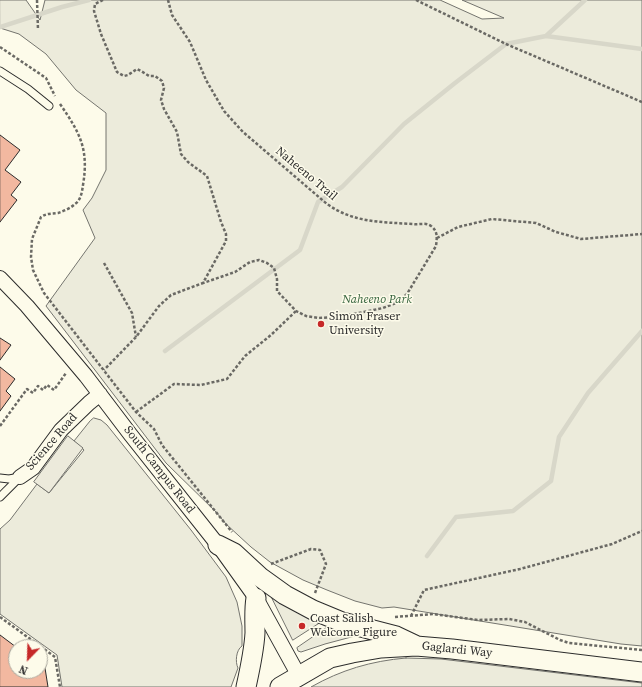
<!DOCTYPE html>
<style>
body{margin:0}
#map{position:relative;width:642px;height:687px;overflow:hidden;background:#fdfbea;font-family:"Source Serif 4",serif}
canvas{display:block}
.north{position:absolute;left:8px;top:639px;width:40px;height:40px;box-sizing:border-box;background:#fdfbea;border:1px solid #a9a89e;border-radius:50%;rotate:203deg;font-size:11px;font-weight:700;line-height:16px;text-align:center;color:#2b2b2b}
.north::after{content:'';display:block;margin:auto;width:14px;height:18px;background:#c62828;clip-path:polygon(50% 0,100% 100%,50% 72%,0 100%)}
</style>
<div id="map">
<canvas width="642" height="687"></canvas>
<div class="north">N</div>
</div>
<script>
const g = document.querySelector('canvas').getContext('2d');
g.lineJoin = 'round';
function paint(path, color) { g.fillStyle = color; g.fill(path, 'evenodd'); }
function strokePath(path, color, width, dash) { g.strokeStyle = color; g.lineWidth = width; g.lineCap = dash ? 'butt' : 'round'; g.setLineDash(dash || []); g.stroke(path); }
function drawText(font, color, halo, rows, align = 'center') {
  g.font = font + ' "Source Serif 4",serif'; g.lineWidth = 3; g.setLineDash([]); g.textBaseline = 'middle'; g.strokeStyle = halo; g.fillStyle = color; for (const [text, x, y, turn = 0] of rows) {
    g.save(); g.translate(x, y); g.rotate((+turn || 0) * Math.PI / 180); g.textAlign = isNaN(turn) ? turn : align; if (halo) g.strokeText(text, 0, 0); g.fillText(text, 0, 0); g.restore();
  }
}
const green = new Path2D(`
 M0 0H26L40 20 45 0H440L482 19 504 18 462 0H642V646L621 644 394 607 382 608 355 601 327 590 303 580 270 562 251 547 226 524 216 512 166 463 46 306 95 238 83 210 92 198 106 170V113L76 90 46 54 19 34 0 28Z
 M94 418 101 420 107 425 191 530 226 577 237 602 242 626V646C236 650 235 662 238 668L231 687H62L57 655 0 614V529L10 520 37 484 49 493 84 450 74 441 90 421Z
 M270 594 321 622 293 640Z
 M329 626 355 635V636L325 644 301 652 298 651 297 648Z
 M406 658 441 659 642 683V687H311C341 670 371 661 406 658Z`);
const parking = new Path2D(`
 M68 436 83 448 49 493 34 482Z`);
const stream = new Path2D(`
 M0 27 62 7 89 0
 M546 36 585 0
 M165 351 300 250 318 202 342 187 404 124 455 83 506 44 546 36 642 49
 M427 556 456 517 513 511 551 481 559 437 588 393 642 331`);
const building = new Path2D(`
 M0 135 20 150 5 170 21 182 11 195 17 200 0 222Z
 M0 338 11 345 0 360Z
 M0 367 15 379 6 391 11 396 0 411Z
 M0 635 16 647V671H40V664L45 668 48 687H0Z`);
const path = new Path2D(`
 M37 0 38 30
 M103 0 95 4 94 11 101 34 117 72 124 76 128 75 137 69 141 71 149 76H155L162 81 164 88 161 100 164 109 177 132 181 154 188 162 207 176 221 222 226 234V241L203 283 171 295 159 306 136 337 104 370
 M168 0 172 15 190 42 206 80 224 111 243 132 327 204C354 223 382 222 413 224 419 225 426 222 431 226 438 231 437 238 436 246L407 294 396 303 383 308 339 317 319 318 306 316 296 311 277 291V279L274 268 267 263 259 260 250 262 235 272 203 283
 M416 0 506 44 642 102
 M0 47 46 78 55 96
 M60 104C80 133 89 149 83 185 82 192 81 200 75 204 71 208 64 211 58 213 51 214 47 213 41 217L32 239 31 257 33 270 44 293 136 412 154 429 162 445 232 532
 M437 238 458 227 492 219 536 223 556 232 581 239 642 234
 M104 263 132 313 136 337
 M136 412 174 384 201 385 227 379 245 356 271 335 296 311
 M0 426 27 389 33 393 38 386 43 390 47 385 54 390 66 373
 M271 564 311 549 320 550 326 564 315 593
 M411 616 424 590 520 569 612 544 642 531
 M0 617 55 657 60 687
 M395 617 433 614 478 620 509 619 525 622 560 640 569 643 642 650`);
const lane = new Path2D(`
 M0 71 28 89 49 106
 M0 478 9 479 20 477
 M0 497 20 477`);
const street = new Path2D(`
 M0 278 27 306 86 376 130 434 218 545 256 598 299 676
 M20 477 33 468 61 430 89 403 100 394`);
const secondary = new Path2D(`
 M218 545 234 553 260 577 285 595 313 610 342 622 396 636 415 645
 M246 687C250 669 254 651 255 633 255 622 254 610 256 598
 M280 687 330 658 352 653 381 648 416 646 452 649 642 672`);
const markers = [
 [321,324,4,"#c62828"],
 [302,626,4,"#c62828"]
];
const streetNames = [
 ["Naheeno Trail",306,174,40],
 ["Science Road",52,442,-49],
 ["South Campus Road",159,470,52],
 ["Gaglardi Way",457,650,6]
];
const parkNames = [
 ["Naheeno Park",377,300]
];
const poiNames = [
 ["Simon Fraser",329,317],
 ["University",329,331],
 ["Coast Salish",310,619],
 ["Welcome Figure",310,633]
];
paint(green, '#ecebdb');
strokePath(green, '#74746e', 1);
paint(parking, '#eceadb');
strokePath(parking, '#74746e', 1);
strokePath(stream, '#d8d7c9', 4.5);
paint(building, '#f2b8a0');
strokePath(building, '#2b2b2b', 1);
strokePath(lane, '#2b2b2b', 9);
strokePath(street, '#2b2b2b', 16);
strokePath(secondary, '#2b2b2b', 21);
strokePath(path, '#6a6964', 2.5, [3, 2]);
strokePath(lane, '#fdfbea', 7);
strokePath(street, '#fdfbea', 14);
strokePath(secondary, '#fdfbea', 19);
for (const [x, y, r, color] of markers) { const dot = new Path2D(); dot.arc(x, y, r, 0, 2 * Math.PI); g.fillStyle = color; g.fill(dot); strokePath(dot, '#fdfbea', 1.5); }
drawText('12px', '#2b2b2b', '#fdfbea', streetNames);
drawText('italic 12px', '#34623c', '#fdfbea', parkNames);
drawText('12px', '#2b2b2b', '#fdfbea', poiNames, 'left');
</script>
